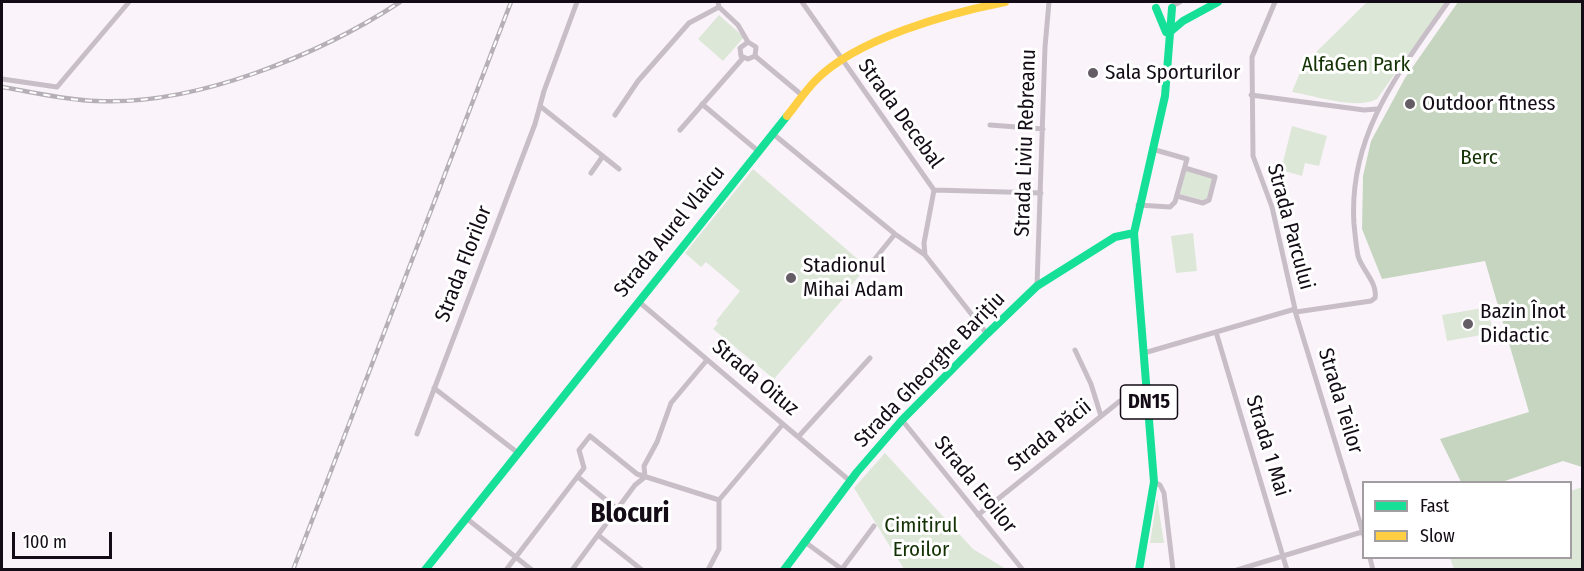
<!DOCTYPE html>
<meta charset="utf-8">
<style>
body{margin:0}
#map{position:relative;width:1584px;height:571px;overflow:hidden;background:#faf4fa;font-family:"Fira Sans Condensed",sans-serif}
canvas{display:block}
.frame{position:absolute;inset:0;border:3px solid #130b15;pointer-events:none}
.legend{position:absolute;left:1362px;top:481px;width:210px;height:78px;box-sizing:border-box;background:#fff;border:2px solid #a19da1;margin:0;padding:8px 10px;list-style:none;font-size:18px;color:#130b15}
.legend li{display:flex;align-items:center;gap:12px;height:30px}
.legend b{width:30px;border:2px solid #a19da1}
.scale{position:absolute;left:12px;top:532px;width:100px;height:27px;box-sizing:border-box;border:3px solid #130b15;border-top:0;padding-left:8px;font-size:18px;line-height:21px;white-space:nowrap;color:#130b15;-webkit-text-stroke:4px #fff;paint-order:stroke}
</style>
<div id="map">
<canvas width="1584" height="571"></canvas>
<div class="frame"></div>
<ul class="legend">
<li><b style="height:8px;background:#16e098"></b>Fast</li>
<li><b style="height:8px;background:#ffcf43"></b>Slow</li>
</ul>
<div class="scale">100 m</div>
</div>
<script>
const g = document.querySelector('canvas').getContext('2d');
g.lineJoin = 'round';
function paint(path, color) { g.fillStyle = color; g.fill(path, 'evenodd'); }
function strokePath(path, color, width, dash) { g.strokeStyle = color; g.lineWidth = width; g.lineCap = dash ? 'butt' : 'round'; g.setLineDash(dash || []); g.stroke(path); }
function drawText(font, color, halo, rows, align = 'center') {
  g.font = font + ' "Fira Sans Condensed",sans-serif'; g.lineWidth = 6; g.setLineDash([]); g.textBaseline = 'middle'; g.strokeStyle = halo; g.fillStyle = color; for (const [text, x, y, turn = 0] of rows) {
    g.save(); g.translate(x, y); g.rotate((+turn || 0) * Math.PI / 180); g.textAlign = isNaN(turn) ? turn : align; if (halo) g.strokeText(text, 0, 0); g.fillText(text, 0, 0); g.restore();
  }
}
const green = new Path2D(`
 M1367 2H1446L1377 99C1354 110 1317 96 1292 92L1303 65Z
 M719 15 744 37 723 61 698 39Z
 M1292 126 1327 136 1319 166 1305 163 1302 176 1281 170Z
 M753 169 867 267 848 289 849 292 774 379 713 329 718 323 716 321 740 291 706 262 701 267 685 253Z
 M1186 170 1213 178 1206 201 1180 194Z
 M1193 233 1197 271 1176 273 1171 236Z
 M1488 307 1493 333 1447 341 1442 315Z
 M885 453 973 549 1006 569H904L854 488Z
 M1582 487V569H1454L1450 558H1570L1571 491Z
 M1157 498 1164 543H1150Z`);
const forest = new Path2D(`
 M1458 2H1582V467L1563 461 1502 482H1461L1440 439 1529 412 1485 261 1382 279 1362 229 1363 176 1371 141 1405 78Z`);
const street = new Path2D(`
 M718 2 719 7 738 25 748 42 756 47 755 56
 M802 2 934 190 924 243 925 255
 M1172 6 1180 2
 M748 42 740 48 741 56 748 59 755 56
 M755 56 803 96
 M2 79 57 87 129 2
 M1251 95 1364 110 1377 109
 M702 104 758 151
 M540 106 619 169
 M615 115 638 81 689 23 719 7
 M990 125 1043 129
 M680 130 743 58
 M772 133 895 234 925 255 987 334
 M591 173 603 156
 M934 190 1041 193
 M1177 196 1203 203 1209 200 1215 177 1185 168
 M1138 205 1170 207 1175 202 1187 159 1152 149
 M865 271 895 234
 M1037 286 1045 47 1049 2
 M638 301 850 481
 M1295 311 1364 536
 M1296 312 1371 301 1375 298C1378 283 1362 270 1358 256 1356 246 1355 234 1354 224 1348 134 1400 71 1448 2
 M1216 332 1287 570
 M1075 350 1091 384 1101 416
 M1144 353 1295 309 1272 207 1253 156 1252 57 1275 2
 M434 388 518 453
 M902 420 1023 570
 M417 434 535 124 544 91 577 2
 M799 436 870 358
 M578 477 617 509
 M645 477 644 466 657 442 671 403 707 360
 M1154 482 1160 485 1164 493 1173 570
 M719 500 783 424
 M978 515 1120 401 1149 397
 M466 518 532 570
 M598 535 642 570
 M805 542 843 570
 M1370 558 1373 570
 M842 569 874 526
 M506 570 584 468 579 450 590 436 637 474 719 500V549L708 570
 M572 570 635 485 645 477
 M1237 570 1362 532`);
const fast = new Path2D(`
 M1156 8 1166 32
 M1170 32 1183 21 1218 2
 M425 570 787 116
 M784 570 857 472 902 420 987 334 1037 286 1115 237 1134 233
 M1139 570 1154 482 1134 233 1165 96 1172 8`);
const slow = new Path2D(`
 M787 116C796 105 805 91 816 80 856 39 949 13 1005 2`);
const rail = new Path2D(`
 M2 87C32 92 65 100 96 101 195 106 319 55 400 2
 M293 570 511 2`);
const markers = [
 [1093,73,6,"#645d65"],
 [1410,104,6,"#645d65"],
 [791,278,6,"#645d65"],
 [1468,324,6,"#645d65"]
];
const shields = [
 [1149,402,57]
];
const shieldNames = [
 ["DN15",1149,402]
];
const parkNames = [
 ["AlfaGen Park",1356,65],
 ["Berc",1479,158],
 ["Cimitirul",921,526],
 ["Eroilor",921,550]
];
const poiNames = [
 ["Sala Sporturilor",1105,73],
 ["Outdoor fitness",1422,104],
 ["Stadionul",803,266],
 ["Mihai Adam",803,290],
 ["Bazin Înot",1480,312],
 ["Didactic",1480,336]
];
const streetNames = [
 ["Strada Decebal",900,114,54],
 ["Strada Liviu Rebreanu",1026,143,-88],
 ["Strada Parcului",1290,227,75],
 ["Strada Aurel Vlaicu",670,232,-51],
 ["Strada Florilor",464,264,-69],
 ["Strada Gheorghe Barițiu",930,370,-46],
 ["Strada Oituz",755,378,40],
 ["Strada Teilor",1340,401,73],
 ["Strada Păcii",1050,436,-39],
 ["Strada 1 Mai",1267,446,73],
 ["Strada Eroilor",975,485,51]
];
const districtNames = [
 ["Blocuri",630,514]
];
paint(green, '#dce7d7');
paint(forest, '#c6d5bf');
strokePath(street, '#c8bec8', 5);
strokePath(fast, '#16e098', 8);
strokePath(slow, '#ffcf43', 8);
strokePath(rail, '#b7afb7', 4.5);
strokePath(rail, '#fff', 2, [7]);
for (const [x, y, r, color] of markers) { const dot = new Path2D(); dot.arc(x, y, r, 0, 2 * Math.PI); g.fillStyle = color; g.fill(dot); strokePath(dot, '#fff', 2); }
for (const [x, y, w] of shields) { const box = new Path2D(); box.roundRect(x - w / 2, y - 17, w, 34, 4.5); g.fillStyle = '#fff'; g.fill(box); strokePath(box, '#130b15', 1.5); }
drawText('bold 20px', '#130b15', null, shieldNames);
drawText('21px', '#143305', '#fff', parkNames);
drawText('21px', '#130b15', '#fff', poiNames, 'left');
drawText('21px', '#130b15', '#fff', streetNames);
drawText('bold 27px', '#130b15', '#fff', districtNames);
</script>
